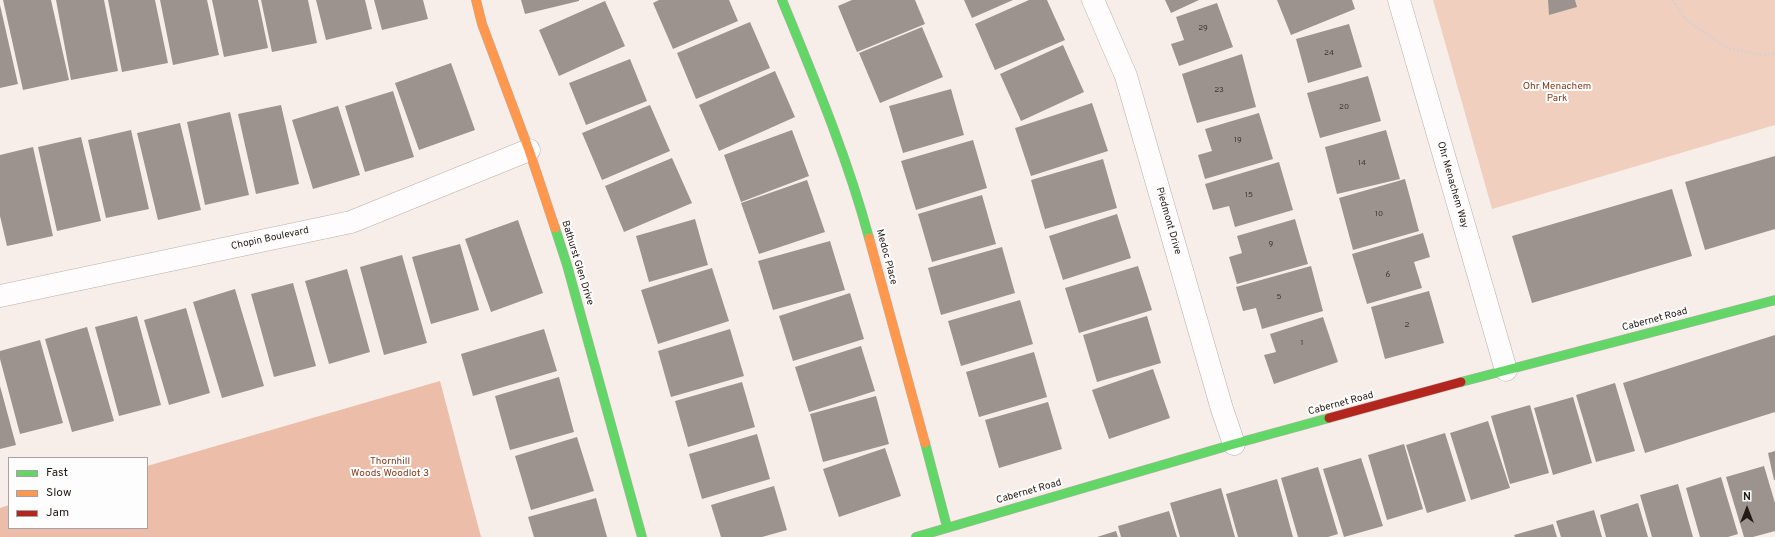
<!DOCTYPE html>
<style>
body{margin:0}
#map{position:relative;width:1775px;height:537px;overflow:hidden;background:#f8eee9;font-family:Overpass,sans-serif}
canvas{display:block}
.legend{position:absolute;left:8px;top:457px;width:140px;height:72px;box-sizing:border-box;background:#fdfdfd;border:1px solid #a7a2a0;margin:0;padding:5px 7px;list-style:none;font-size:12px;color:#251a15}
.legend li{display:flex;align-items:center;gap:8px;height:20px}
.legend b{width:20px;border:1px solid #a7a2a0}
.north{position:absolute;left:1727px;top:489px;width:40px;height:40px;-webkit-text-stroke:3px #fdfdfd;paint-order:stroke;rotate:0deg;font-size:11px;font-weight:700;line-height:16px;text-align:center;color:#251a15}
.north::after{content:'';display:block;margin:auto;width:14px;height:18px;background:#251a15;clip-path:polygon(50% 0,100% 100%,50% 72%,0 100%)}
</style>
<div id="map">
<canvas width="1775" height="537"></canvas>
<ul class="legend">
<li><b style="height:5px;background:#63d668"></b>Fast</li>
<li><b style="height:5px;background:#ff974d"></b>Slow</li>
<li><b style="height:5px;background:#b3261e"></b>Jam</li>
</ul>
<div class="north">N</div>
</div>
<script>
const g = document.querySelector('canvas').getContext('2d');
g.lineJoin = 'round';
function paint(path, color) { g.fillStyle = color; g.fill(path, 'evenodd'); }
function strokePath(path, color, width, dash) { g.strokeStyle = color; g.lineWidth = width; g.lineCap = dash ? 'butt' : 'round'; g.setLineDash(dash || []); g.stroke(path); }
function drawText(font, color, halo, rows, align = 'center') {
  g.font = font + ' Overpass,sans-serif'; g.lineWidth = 4; g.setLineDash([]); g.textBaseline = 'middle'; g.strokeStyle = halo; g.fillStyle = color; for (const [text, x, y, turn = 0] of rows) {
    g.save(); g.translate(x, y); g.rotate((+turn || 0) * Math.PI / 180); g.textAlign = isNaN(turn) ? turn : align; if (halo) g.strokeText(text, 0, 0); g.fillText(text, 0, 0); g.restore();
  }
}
const green = new Path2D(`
 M1433 0H1775V125L1492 209Z`);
const forest = new Path2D(`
 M440 381 481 537H0V508L9 505V528H147V466Z`);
const building = new Path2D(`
 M3 0H51L69 80 23 90Z
 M56 0H104L118 71 71 80Z
 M108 0H155L168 63 122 72Z
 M160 0H207L219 55 173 65Z
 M212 0H258L268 48 224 57Z
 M261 0H308L317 43 272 52Z
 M316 0H365L372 29 326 40Z
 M374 0H423L428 19 382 30Z
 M521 0H579V1L525 14Z
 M659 0H729L738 21 673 49 653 3Z
 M852 0H915L925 24 857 52 838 6Z
 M964 0H1013L972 18Z
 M1029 0H1047L1065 40 995 70 975 24Z
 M1165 0H1199L1171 13Z
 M1277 0H1352L1355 9 1291 35Z
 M1548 0H1575L1577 7 1549 15Z
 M605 1 625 46 559 76 539 30Z
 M1217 3 1233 47 1179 66 1171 44 1184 40 1176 17Z
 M0 5 18 84 0 88Z
 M750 22 770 68 696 99 677 53Z
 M1349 24 1362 67 1308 83 1296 39Z
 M922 27 943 77 880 103 859 53Z
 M1063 45 1084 92 1021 121 1000 74Z
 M1242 54 1256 107 1197 123 1182 74Z
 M630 59 647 101 586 125 569 83Z
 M451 63 475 130 419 150 395 83Z
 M775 71 795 117 719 151 699 105Z
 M1368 76 1381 121 1320 138 1307 93Z
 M951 89 964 135 903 153 889 106Z
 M393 91 414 157 365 172 345 106Z
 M1092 103 1108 151 1031 176 1015 128Z
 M281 105 299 184 256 194 238 114Z
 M650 105 670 151 602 180 582 133Z
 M338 106 360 175 313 189 292 120Z
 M230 112 249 195 205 205 187 122Z
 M1259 113 1273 159 1205 179 1198 155 1212 151 1205 129Z
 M180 123 201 210 158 220 137 133Z
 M131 130 149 209 106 218 88 140Z
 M792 130 809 176 741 202 724 155Z
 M1386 130 1400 179 1337 194 1325 147Z
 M81 137 101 221 57 231 38 147Z
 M973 140 987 188 916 210 901 161Z
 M33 147 53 236 7 246 0 216V155Z
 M1775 156V229L1705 250 1685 182Z
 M672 158 692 203 624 232 605 186Z
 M1103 159 1117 208 1045 229 1031 180Z
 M1279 162 1293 210 1235 227 1229 206 1213 210 1205 184Z
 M1405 179 1419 231 1353 250 1339 198Z
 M807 180 825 232 759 254 741 203Z
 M1672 189 1692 256 1532 303 1512 236Z
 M982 195 996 244 932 262 918 214Z
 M1117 214 1131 258 1063 280 1049 236Z
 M695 219 708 265 649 282 636 236Z
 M1295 219 1308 264 1237 284 1229 257 1242 253 1237 236Z
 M518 220 543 293 491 312 465 239Z
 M1423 233 1430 257 1414 262 1422 288 1367 304 1352 254Z
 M830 241 845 290 773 310 758 261Z
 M460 244 479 310 431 324 412 257Z
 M1002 247 1015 293 941 315 928 268Z
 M402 255 427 343 384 355 360 267Z
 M1138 266 1152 310 1079 333 1065 288Z
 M1311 266 1323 311 1262 329 1256 308 1243 311 1236 287Z
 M712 268 729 321 658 344 641 290Z
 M347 269 370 352 329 364 305 281Z
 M293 283 316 366 274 377 251 294Z
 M235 289 264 386 222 398 193 302Z
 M1429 291 1444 343 1385 359 1371 307Z
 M850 293 864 339 793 361 779 316Z
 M1020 300 1033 344 961 366 948 321Z
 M186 308 210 393 169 405 144 320Z
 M137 316 161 405 119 416 95 327Z
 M1147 316 1161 363 1097 382 1083 335Z
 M1323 317 1338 362 1274 384 1264 355 1276 352 1270 334Z
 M87 327 114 421 72 432 45 339Z
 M544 329 557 371 473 396 461 354Z
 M730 329 744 376 671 397 658 351Z
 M1775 335V412L1645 453 1623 383Z
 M40 340 63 423 20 434 0 359V351Z
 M861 346 875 391 809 412 795 367Z
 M1034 352 1047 397 979 417 966 372Z
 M1153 369 1170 418 1109 439 1092 390Z
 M559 377 574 432 510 450 495 396Z
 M742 382 755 427 688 447 675 401Z
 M1615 383 1635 451 1596 462 1576 395Z
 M0 386 16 445 0 449Z
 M876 396 889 444 823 462 810 414Z
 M1573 397 1592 463 1553 475 1534 408Z
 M1048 402 1062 449 999 468 985 420Z
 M1530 405 1549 473 1510 484 1491 416Z
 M1488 421 1510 488 1471 500 1450 433Z
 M1445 433 1466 501 1427 513 1406 445Z
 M757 434 770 479 702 499 689 454Z
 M577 437 594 491 531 510 515 456Z
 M1404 444 1423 509 1387 520 1368 455Z
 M885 448 901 496 839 517 823 469Z
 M1775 451V480H1774L1768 453Z
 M1361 458 1383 526 1344 537 1323 469Z
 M1764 466 1775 503V531L1753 537H1744L1726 477Z
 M1318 467 1338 534 1328 537H1298L1281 478Z
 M1721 477 1738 534 1728 537H1700L1686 488Z
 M1277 479 1293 537H1238L1226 494Z
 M1678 484 1693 537H1652L1640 495Z
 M774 486 787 530 762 537H721L711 505Z
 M1221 488 1235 537H1180L1170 503Z
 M596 498 607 537H534L528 517Z
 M1638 503 1648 537H1606L1600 515Z
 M1594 510 1602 537H1561L1556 521Z
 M1169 511 1177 537H1121L1118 526Z
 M1553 524 1557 537H1515L1514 535Z
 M1116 531 1118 537H1097Z`);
const path = new Path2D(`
 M1672 0 1687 21 1728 48 1760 55 1775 53`);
const street = new Path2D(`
 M1093 0 1126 76 1222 409 1234 444
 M1399 0 1506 370
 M0 296 351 222 529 150`);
const fast = new Path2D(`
 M782 0C814 78 847 156 869 238
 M555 228 567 265 642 537
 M1461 382 1775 300
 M925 443 947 527
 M916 537 1234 444 1329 418`);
const slow = new Path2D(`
 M476 0 482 24 529 150 555 228
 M869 238 925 443`);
const jam = new Path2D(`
 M1329 418 1461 382`);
const numberNames = [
 ["29",1203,28],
 ["24",1329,53],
 ["23",1219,90],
 ["20",1344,107],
 ["19",1238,140],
 ["14",1362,163],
 ["15",1249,195],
 ["10",1379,214],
 ["9",1271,244],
 ["6",1388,275],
 ["5",1279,297],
 ["2",1407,325],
 ["1",1302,343]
];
const parkNames = [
 ["Ohr Menachem",1557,87],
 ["Park",1557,99],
 ["Thornhill",390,462],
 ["Woods Woodlot 3",390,474]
];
const streetNames = [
 ["Ohr Menachem Way",1452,185,74],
 ["Piedmont Drive",1168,221,74],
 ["Chopin Boulevard",270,239,-12],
 ["Medoc Place",886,257,75],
 ["Bathurst Glen Drive",577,263,73],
 ["Cabernet Road",1655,320,-15],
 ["Cabernet Road",1341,404,-15],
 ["Cabernet Road",1029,492,-16]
];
paint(green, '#f1cfbf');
paint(forest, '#ecbeaa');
paint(building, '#9c938f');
strokePath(street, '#b9afaa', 23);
strokePath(fast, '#b9afaa', 10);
strokePath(slow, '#b9afaa', 10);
strokePath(jam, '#b9afaa', 10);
strokePath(path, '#d5d2d1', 2.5, [2, 2]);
strokePath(street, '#fefcfc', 22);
strokePath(fast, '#63d668', 9);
strokePath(slow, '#ff974d', 9);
strokePath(jam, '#b3261e', 9);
drawText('8px', '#433834', null, numberNames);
drawText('10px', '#813c1b', '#fdfdfd', parkNames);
drawText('10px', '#251a15', '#fdfdfd', streetNames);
</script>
